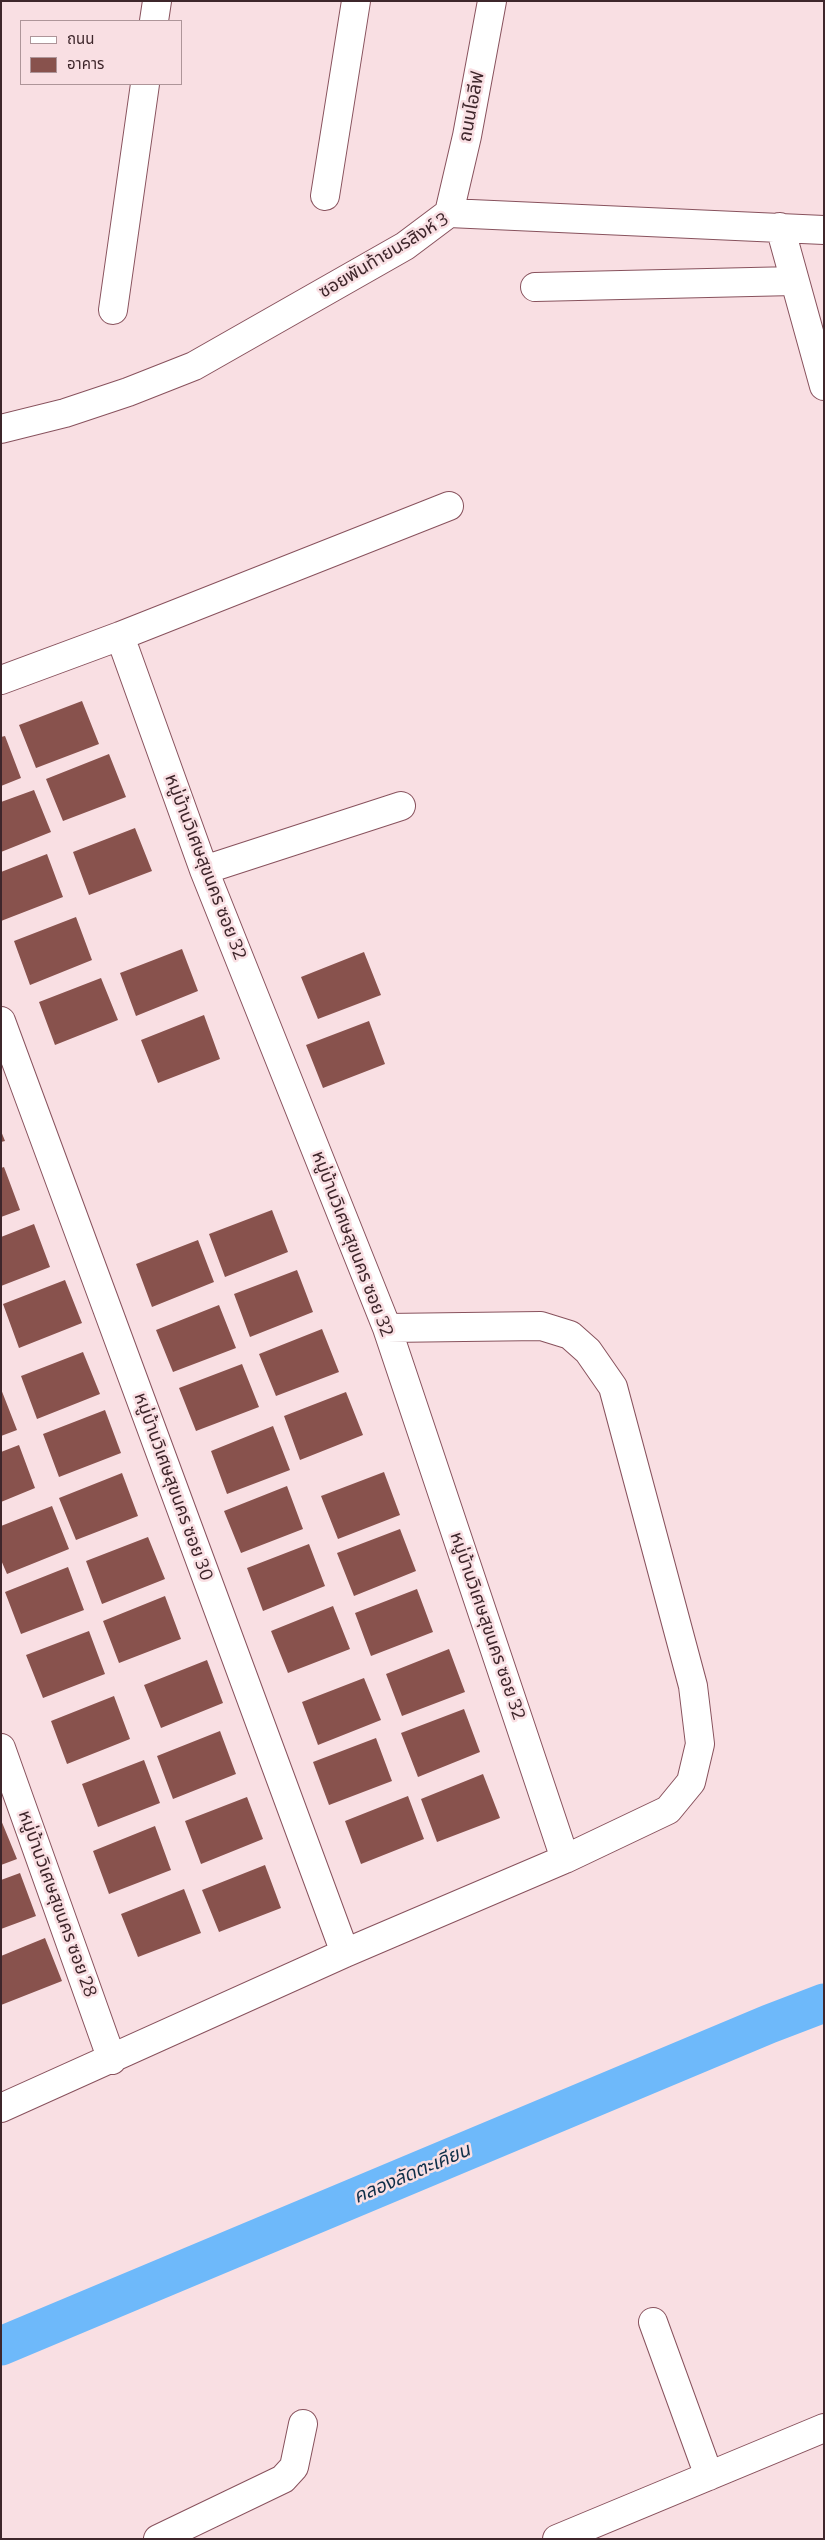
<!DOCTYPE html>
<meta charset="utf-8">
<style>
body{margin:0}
#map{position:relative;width:825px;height:2540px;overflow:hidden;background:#f9dfe3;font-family:Bitter,"Noto Sans Thai",serif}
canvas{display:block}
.frame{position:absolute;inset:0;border:2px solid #3e262b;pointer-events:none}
.legend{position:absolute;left:20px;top:20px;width:162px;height:65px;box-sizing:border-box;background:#f9dfe3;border:1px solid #ae9599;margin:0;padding:6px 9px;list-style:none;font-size:15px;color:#3e262b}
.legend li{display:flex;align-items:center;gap:10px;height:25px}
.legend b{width:25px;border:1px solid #ae9599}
</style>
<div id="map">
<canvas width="825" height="2540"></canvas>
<div class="frame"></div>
<ul class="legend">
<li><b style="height:6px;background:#fff"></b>ถนน</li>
<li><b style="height:14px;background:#88524d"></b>อาคาร</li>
</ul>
</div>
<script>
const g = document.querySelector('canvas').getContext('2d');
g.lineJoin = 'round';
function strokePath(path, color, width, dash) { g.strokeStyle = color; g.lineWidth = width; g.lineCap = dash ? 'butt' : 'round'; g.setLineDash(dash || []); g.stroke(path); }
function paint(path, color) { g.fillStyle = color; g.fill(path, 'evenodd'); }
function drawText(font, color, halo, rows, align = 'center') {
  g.font = font + ' Bitter,"Noto Sans Thai",serif'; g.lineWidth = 5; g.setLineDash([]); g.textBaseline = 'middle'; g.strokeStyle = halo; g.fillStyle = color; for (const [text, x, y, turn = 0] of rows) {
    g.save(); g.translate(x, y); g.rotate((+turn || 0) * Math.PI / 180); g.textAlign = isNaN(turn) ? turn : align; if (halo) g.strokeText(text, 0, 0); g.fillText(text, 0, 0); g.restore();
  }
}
const canal = new Path2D(`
 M1 2346 769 2024 824 2003`);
const building = new Path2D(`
 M82 701 99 744 36 768 19 725Z
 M5 736 21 778 1 786V737Z
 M109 754 126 797 63 821 46 779Z
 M34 790 51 832 1 852V802Z
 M135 828 152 871 89 895 73 852Z
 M47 854 63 897 1 921V872Z
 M76 917 92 960 30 985 14 941Z
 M182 949 198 991 136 1016 120 973Z
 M364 952 381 995 318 1019 301 977Z
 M101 978 118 1020 55 1045 39 1002Z
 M204 1015 220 1059 158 1083 141 1040Z
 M369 1021 385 1064 323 1088 306 1045Z
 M1 1131 5 1141 1 1142Z
 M4 1167 20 1210 1 1217V1168Z
 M272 1210 288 1252 225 1277 209 1234Z
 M34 1224 50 1267 1 1286V1237Z
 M198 1240 214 1282 152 1307 136 1264Z
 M297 1270 313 1312 250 1337 234 1294Z
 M65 1280 82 1323 19 1348 3 1304Z
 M219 1305 236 1348 173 1372 156 1330Z
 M322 1329 339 1372 276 1396 259 1354Z
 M83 1352 100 1394 37 1419 21 1376Z
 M242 1364 259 1407 196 1431 179 1388Z
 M1 1389 17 1430 1 1436Z
 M346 1392 363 1435 300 1460 284 1416Z
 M105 1410 121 1453 59 1477 43 1434Z
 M273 1426 290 1470 227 1494 211 1451Z
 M19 1445 35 1488 1 1502V1452Z
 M384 1472 400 1515 338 1539 321 1496Z
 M122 1473 138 1516 76 1540 59 1498Z
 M287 1486 303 1529 241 1553 224 1511Z
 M52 1506 69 1549 7 1574 1 1560V1526Z
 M400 1529 416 1571 354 1596 337 1553Z
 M148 1537 165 1579 102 1604 86 1561Z
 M309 1544 325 1586 263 1611 247 1568Z
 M68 1567 84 1610 21 1634 5 1592Z
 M417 1589 433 1632 371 1656 355 1613Z
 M165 1596 181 1639 119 1663 103 1621Z
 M333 1606 350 1649 288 1673 271 1631Z
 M89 1631 105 1674 43 1698 26 1655Z
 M449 1649 465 1692 402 1716 386 1674Z
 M207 1660 223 1703 161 1728 144 1685Z
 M364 1678 381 1720 318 1745 302 1702Z
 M114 1696 130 1739 67 1764 51 1721Z
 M464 1709 480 1752 418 1777 401 1733Z
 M220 1731 236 1774 173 1799 157 1756Z
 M376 1738 392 1781 329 1805 313 1762Z
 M144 1760 160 1803 98 1827 82 1784Z
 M483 1774 500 1818 437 1842 421 1799Z
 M408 1796 424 1839 361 1864 345 1821Z
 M247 1797 263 1839 201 1864 185 1821Z
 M1 1820 17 1859 1 1865Z
 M155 1826 171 1870 109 1894 93 1851Z
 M265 1865 281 1908 219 1932 202 1890Z
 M20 1873 36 1916 1 1929V1880Z
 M184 1889 201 1933 138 1957 121 1914Z
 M45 1938 62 1981 1 2005V1956Z`);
const minor = new Path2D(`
 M154 21 157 1
 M325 196 356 1
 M449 213 467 136 492 1
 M780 227 824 386
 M535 287 794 281
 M113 310 145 84
 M1 429 65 413 128 392 194 366 405 246 449 213 824 230
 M120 636 204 870 387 1328 565 1859
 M1 680 120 636 449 506
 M204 870 401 806
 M1 1021 345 1953
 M1 1748 112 2060
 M1 2108 345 1953 565 1859 668 1810 691 1782 700 1744 693 1686 613 1387 588 1351 570 1335 541 1326 387 1328
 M653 2322 709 2476
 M158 2539 283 2479 294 2467 303 2424
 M557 2539 824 2428`);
const streetNames = [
 ["ถนนไอลีฟ",472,107,-79],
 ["ซอยพันท้ายนรสิงห์ 3",384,256,-31],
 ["หมู่บ้านวิเศษสุขนคร ซอย 32",205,867,69],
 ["หมู่บ้านวิเศษสุขนคร ซอย 32",352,1244,69],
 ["หมู่บ้านวิเศษสุขนคร ซอย 30",173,1487,70],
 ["หมู่บ้านวิเศษสุขนคร ซอย 32",487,1626,71],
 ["หมู่บ้านวิเศษสุขนคร ซอย 28",57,1904,70]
];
const waterNames = [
 ["คลองลัดตะเคียน",412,2174,-23]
];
strokePath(canal, '#6eb9fa', 39);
paint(building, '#88524d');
strokePath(minor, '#88525d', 30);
strokePath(minor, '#fff', 28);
drawText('18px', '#3e262b', '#f9dfe3', streetNames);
drawText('italic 19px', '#0e2e48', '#f9dfe3', waterNames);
</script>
